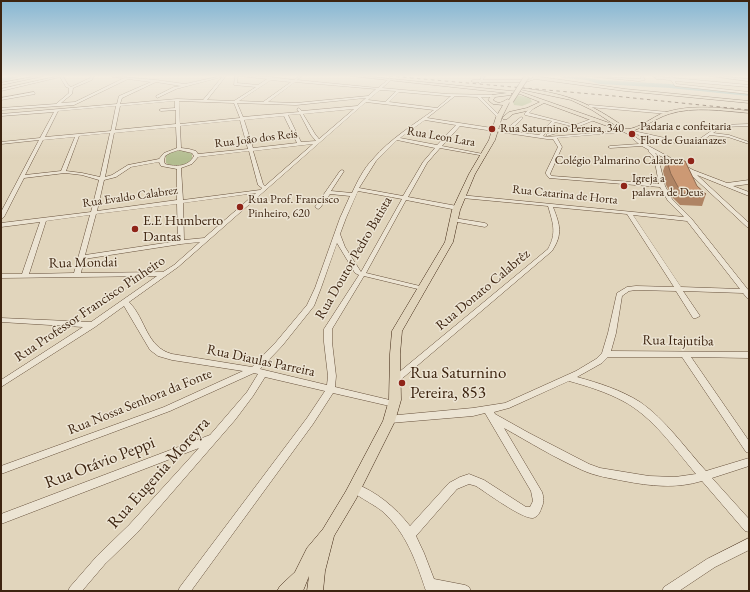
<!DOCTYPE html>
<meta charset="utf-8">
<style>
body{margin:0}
#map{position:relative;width:750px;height:592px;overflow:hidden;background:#e1d5bc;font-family:"EB Garamond",serif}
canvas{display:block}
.frame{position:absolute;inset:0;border:2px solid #3d2410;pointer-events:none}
</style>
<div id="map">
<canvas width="750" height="592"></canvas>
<div class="frame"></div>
</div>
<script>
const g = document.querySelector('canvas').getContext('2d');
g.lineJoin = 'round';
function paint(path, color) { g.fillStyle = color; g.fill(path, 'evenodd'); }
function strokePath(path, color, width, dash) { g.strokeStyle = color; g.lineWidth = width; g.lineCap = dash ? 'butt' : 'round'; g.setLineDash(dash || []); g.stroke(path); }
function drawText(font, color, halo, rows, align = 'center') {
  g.font = font + ' "EB Garamond",serif'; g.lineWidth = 3; g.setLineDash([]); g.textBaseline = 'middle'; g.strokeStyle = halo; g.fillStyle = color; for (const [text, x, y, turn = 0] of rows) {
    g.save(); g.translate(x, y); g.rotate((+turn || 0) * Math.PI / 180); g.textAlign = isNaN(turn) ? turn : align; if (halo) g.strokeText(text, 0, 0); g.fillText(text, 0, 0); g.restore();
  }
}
const green = new Path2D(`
 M517 95 530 98 532 102 522 106 514 105 513 101Z
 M183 150 192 154V159C185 166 175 168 166 163V155L171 152Z`);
const river = new Path2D(`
 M12 76H21L1 82V78Z
 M560 76H580L600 80 670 84 749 92V96L670 88 600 84 586 80 563 78Z`);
const minor = new Path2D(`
 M59 76H63L68 85 71 87 90 78 91 76H94L92 80 73 88 72 94 61 103 75 102 124 78 112 77 111 76 156 80 185 84 221 76H226L207 100 234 101 256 87 234 85 235 76H238L237 83 258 85 267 79 239 76 271 77 294 80 299 76H302L297 80 378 88 390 78 391 80 382 88 447 94 495 95 494 97H481L501 117 498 118 477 97 455 96 427 118 505 130 521 117 523 118 522 119 509 131 539 135 552 121 525 115V113L532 106 535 107 529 113 575 125 594 118 597 119 577 127 547 136V134L571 126 555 122 543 136 547 137 629 130 674 140 690 142 698 140 720 125 749 124V126L722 127 713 133 729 135 749 142V144L728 137 710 135C704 140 698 144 690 144 675 145 646 136 630 133L645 144 693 170 727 183 749 180V184L733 186 749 192V196L697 175 749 223V228L747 227 690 174V172L655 153 658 157 665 186 672 199 691 218 749 291V298H747L743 293 683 291 700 316 696 318H693L676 291 636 290 629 291 622 296 616 333 611 351 749 352V358L691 357 749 441V453L746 452 682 357H608L602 363 577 377C599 383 621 390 640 402 665 419 686 449 706 471L749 458V466L712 478 749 519V532L745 531 702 481C676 489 650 486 624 481 609 478 595 476 582 470 555 458 529 442 504 428L542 492C544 498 544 503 541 509 540 513 537 517 533 518 522 519 487 493 476 486L469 484 457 489 416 536 424 553 434 579 465 585 469 587 471 591H426C416 561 406 532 382 511 375 505 351 493 349 488L350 485 354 483C377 492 395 507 410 526L449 483 460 477 469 474 484 480 526 507H530L533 501 531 491 485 413 473 416 390 423 387 422 385 419 387 416 473 408 505 403 576 371 596 359 602 353 608 333 617 293 627 287 636 286 674 287 627 214 553 207C560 225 563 234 552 251L398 382 395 383 392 382 391 380 392 378 548 249C557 233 553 223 548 206L462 198 460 197V195L684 217 668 201 660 187 549 178 546 174V172L558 147 553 139H547L460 126 442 146 483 154H485V156L440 148 427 163 408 197 457 206 460 208 457 210 406 200 366 273 424 287 425 288 422 290 364 276 332 329V342L336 376 335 387 394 401 397 402 398 404 397 406 394 407 333 393 313 424 191 591H178L180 587 307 418 325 391 265 377 253 396 235 420 137 533 105 564 82 591H68L70 587 97 556 129 525 199 448 1 524V514L210 435 247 392 258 374 254 373 170 411 1 474V466L164 407 243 371 172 360 158 356 150 350 124 306 95 327 1 387V380L83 327 1 322V318L91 322 157 276 1 278V274H22L40 222 1 227V223L91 212 99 180 82 175 65 173 24 178 4 217 1 219V212L39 140 1 144V142L40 138 54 112 1 116V114L117 104 119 96 151 82 128 79 74 105 1 110V108L56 104 69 93V88L66 87 60 77 1 91V89ZM222 77 203 100 177 99 120 104 122 98 156 82 181 86 174 87 156 96 157 98 176 89ZM271 80 291 82 263 102 239 101ZM295 82 376 89 368 96 296 103 268 102ZM380 90 396 91 385 102 368 100ZM399 92 447 96H451L437 108 389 102ZM366 98 357 106 302 111 299 108 297 109 299 112 243 117 237 103 296 105ZM175 101V108L161 109 159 110 161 111 176 110V124L115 130 120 106ZM179 101 234 103 240 118 180 124ZM366 102 434 110C413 125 390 139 373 159 364 168 357 182 352 193L331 191 344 171 342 170 340 171 315 207 318 209 320 208 330 194 350 196 340 218 315 288 307 305 276 342 252 367 172 354C146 347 146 319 129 302L178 267ZM116 106 111 131 45 137 58 111ZM354 109 319 139 315 134 303 114ZM300 114 311 135 316 141 301 142 288 115ZM284 116 297 143 253 148 244 120ZM240 120 248 149 198 154 196 151 189 149 181 148 180 126ZM425 120 456 125 437 145 400 138ZM176 127 177 148 164 153 159 159 128 165 112 175 105 177 114 133ZM625 132 639 144 610 146 608 147 610 148 642 146 649 150 648 151 654 157 659 184 552 176 550 174 562 147 557 138ZM110 133 100 177 82 173 66 171 79 136ZM75 137 61 171 25 175 43 140ZM397 140 435 148 423 162 403 196 359 188 376 161ZM313 144 265 186 263 184 253 151ZM179 150 192 153 194 156C188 167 176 167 165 164L164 161 165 156 170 153ZM249 151 258 185 262 188 260 190 183 200 181 168 192 164 198 157ZM159 162 161 166 177 169V200L97 211 104 180 116 177 131 167ZM358 191 402 199 361 272 345 247 340 234 346 218ZM256 193 204 238 184 240 183 203ZM177 204 178 241 85 255 96 214ZM90 215 74 273 29 274 46 221ZM633 215 687 221 740 289 681 287ZM200 242 174 265 163 272 81 273 84 259 181 244ZM337 243 355 273 359 275 324 329V342L328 376 327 385 260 369 282 346 314 306 321 288ZM569 381C587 386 606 392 623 401 653 417 674 448 696 474L675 477 649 476 600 468 589 464 529 433 495 414 494 412 509 408Z
 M482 76H485L481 83H479Z
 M586 76 641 79V76H643L645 80 639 81Z
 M653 76 670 78V76H672L674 78 749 85V87L675 81 676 84 749 92V94L675 86 671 80 657 79Z
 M710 76H719L749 79V81Z
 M34 92 35 94 1 100V98Z
 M590 105 668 112 670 113 668 114 589 107V105Z
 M454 218 485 223 488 225 485 227 452 221 451 220Z
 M749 538V550L715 567 679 591H662L664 587 707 559Z`);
const major = new Path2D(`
 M37 76H44L1 85V83Z
 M351 76H363L521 92 615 125 592 110 571 100 519 89 521 88C562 93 585 100 620 124L621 125 618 126C621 127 624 129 627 129 639 129 655 115 666 112 693 104 722 108 749 111V113C723 111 694 106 669 114 654 119 642 129 626 133L544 103 531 110 513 114 507 119H503V117L509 112 527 108 540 102 520 94 511 93V95L495 97 493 100C499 105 502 102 508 99L510 101 502 117 495 140 475 174 460 210 453 242 402 331 400 354 401 400 395 421 356 499 334 536 325 571 323 591H307L309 576 303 591H277L280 586 295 572 307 548 323 529 346 491 383 421 389 400 390 354 392 331 445 242 452 210 469 174 489 140 496 117 503 105 493 104 488 100 492 95 507 93Z
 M534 76 625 89 749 101V103L625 91 535 79 526 82H473L471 81 473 80H526L531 79Z`);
const rail = new Path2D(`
 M389 76 614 96 749 110`);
const majorBridge = new Path2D(`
 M511 101 527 76`);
const wall = new Path2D(`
 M667 160 706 194 702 206 680 205 673 198 666 185 663 171Z`);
const building = new Path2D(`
 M667 160 685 161 697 186 706 194 684 193 678 187 671 174Z`);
const markers = [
 [492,129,4,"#8f2418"],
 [632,134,4,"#8f2418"],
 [691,161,4,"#8f2418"],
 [624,186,4,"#8f2418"],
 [240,207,4,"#8f2418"],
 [135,229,4,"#8f2418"],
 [402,383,4,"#8f2418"]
];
const farPoinames = [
 ["Padaria e confeitaria",640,127],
 ["Flor de Guaianazes",640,141],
 ["Rua Saturnino Pereira, 340",500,129],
 ["Colégio Palmarino Calabrez",683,161,"right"],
 ["Igreja a",632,179],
 ["palavra de Deus",632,193],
 ["Rua Prof. Francisco",248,200],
 ["Pinheiro, 620",248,214]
];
const farStreetnames = [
 ["Rua Leon Lara",441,137,10],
 ["Rua João dos Reis",256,139,-7],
 ["Rua Catarina de Horta",565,195,6],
 ["Rua Evaldo Calabrez",130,197,-8]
];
const poiNames = [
 ["E.E Humberto",143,221],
 ["Dantas",143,237]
];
const streetNames = [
 ["Rua Doutor Pedro Batista",354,258,-60],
 ["Rua Mondai",83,263,-1],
 ["Rua Donato Calabrêz",483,290,-40],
 ["Rua Professor Francisco Pinheiro",90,309,-34],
 ["Rua Itajutiba",678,341,1],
 ["Rua Diaulas Parreira",261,361,12],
 ["Rua Nossa Senhora da Fonte",140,402,-22]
];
const nearPoinames = [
 ["Rua Saturnino",410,373],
 ["Pereira, 853",410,393]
];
const nearStreetnames = [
 ["Rua Otávio Peppi",100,463,-21],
 ["Rua Eugenia Moreyra",159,473,-48]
];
paint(green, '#b3bd90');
paint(river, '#94b8b4');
strokePath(minor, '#66503b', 1);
strokePath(major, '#3d2410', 1);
paint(minor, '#ece4d3');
paint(major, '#e1d5bc');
strokePath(rail, '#3d2410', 1, [3.5, 3.5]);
strokePath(majorBridge, '#3d2410', 5.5, []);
strokePath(majorBridge, '#e1d5bc', 4.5);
paint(wall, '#af8464');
paint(building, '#cc9974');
strokePath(building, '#8f6b51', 1);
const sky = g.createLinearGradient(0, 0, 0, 159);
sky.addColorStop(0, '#86b6d3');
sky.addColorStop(0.48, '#f2ece1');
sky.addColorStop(1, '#f2ece100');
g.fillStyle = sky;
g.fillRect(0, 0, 750, 159);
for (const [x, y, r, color] of markers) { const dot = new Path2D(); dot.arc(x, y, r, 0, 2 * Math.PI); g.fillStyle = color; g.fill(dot); strokePath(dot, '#ece4d3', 1.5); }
drawText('12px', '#3d2410', '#ece4d3', farPoinames, 'left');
drawText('12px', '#3d2410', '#ece4d3', farStreetnames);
drawText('14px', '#3d2410', '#ece4d3', poiNames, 'left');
drawText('14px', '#3d2410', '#ece4d3', streetNames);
drawText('17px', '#3d2410', '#ece4d3', nearPoinames, 'left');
drawText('17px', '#3d2410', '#ece4d3', nearStreetnames);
</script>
